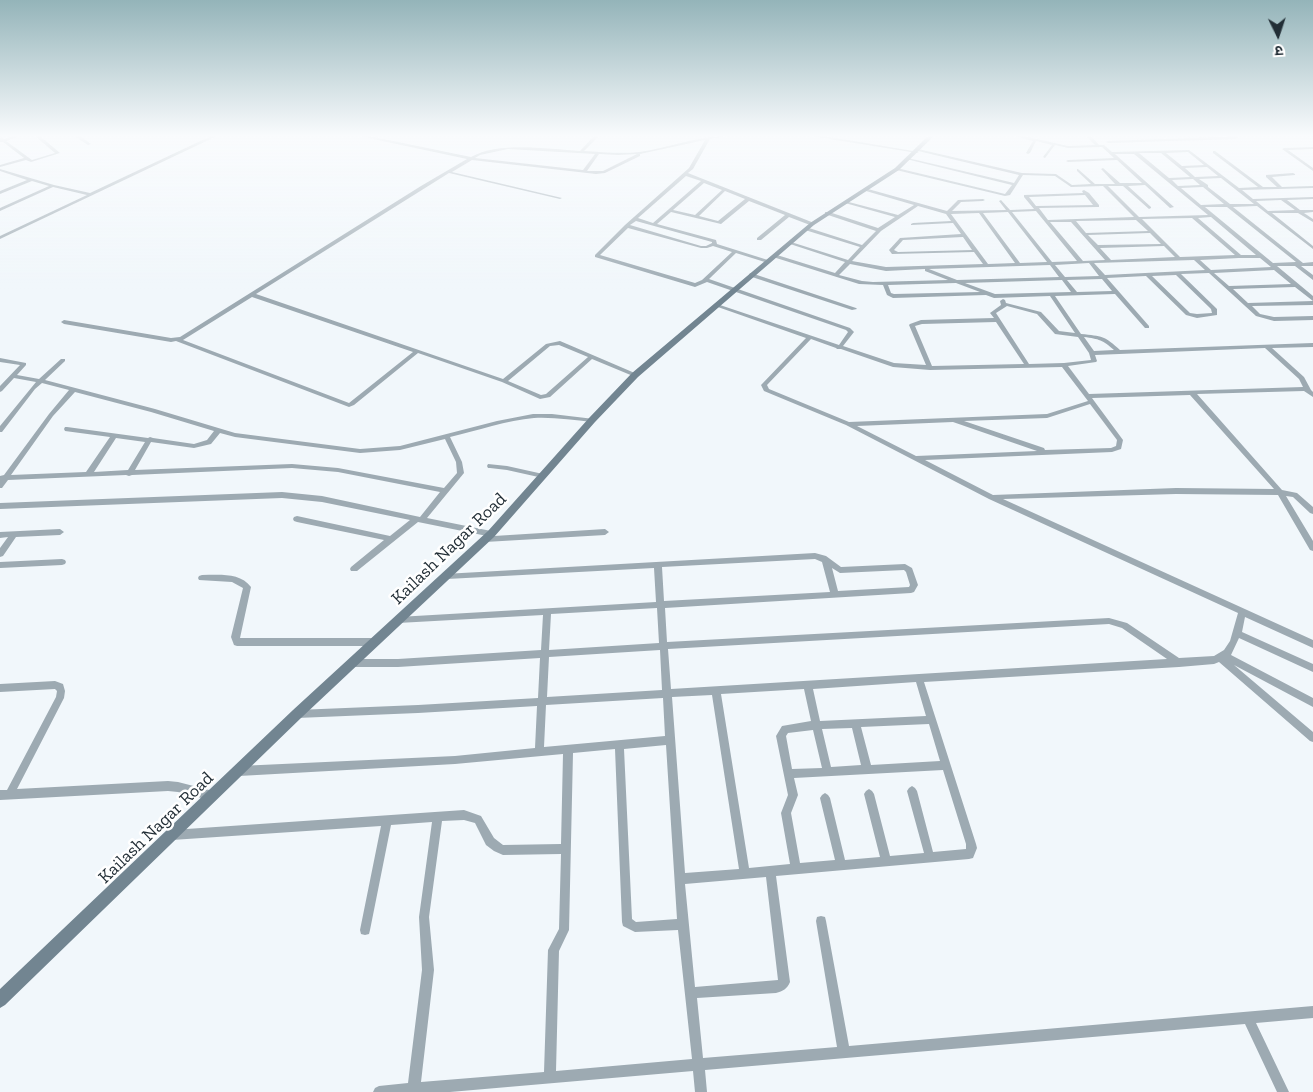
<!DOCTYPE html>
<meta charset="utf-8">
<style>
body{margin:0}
#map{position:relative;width:1313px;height:1092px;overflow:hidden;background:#f1f7fb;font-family:"Zilla Slab","Noto Sans Devanagari",serif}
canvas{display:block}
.north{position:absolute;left:1253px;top:10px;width:50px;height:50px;-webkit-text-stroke:4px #fff;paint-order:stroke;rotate:176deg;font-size:14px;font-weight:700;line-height:20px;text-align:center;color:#222e36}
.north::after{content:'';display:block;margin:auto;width:18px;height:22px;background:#222e36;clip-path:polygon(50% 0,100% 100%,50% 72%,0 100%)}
</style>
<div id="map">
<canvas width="1313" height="1092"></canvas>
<div class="north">उ</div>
</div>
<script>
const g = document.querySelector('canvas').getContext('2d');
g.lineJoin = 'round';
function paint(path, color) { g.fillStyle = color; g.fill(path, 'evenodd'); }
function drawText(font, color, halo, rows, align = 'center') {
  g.font = font + ' "Zilla Slab",serif'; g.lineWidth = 5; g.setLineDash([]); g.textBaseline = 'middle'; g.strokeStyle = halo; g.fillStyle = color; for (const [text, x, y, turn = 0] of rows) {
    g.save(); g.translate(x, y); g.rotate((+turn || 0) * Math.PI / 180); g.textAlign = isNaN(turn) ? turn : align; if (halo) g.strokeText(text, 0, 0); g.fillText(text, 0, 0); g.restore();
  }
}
const street = new Path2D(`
 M12 136H20L6 141 32 160 55 153 35 136H40L60 153 31 162 26 160 0 167V165L24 158 3 142H0V137L4 139Z
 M74 136H80L91 144 88 145Z
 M211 136H217L0 239V236L87 195 53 187 0 211V208L49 186 32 181 0 194V191L27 180 0 171V169L54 185 90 193Z
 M359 136H369L471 157C499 141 548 149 580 151L594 136H599L584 151C602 152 621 154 639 152 669 148 696 136 727 136L710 139 693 169 688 173 814 223V225H810L789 217 761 240H757V238L785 215 749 201 721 224 671 212 657 224 716 240 717 244 771 261 768 263 736 253 709 279 850 328 854 332 843 346 894 363 926 365 909 325 910 324 921 320 994 318 990 313 1001 305 1000 301 1003 299 1005 300 1006 303 1041 312 1059 331 1075 333 1050 296 994 298 986 295 893 298 887 295 883 285 859 284 773 257V255H777L835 273 845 262 787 243 791 242 848 260 860 247 805 230V228H809L862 245 876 231 825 214V212H829L878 228 895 217 845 203V201L898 215 914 205 866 191V190L868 189 947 211 958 200 983 199 985 200 983 201 961 202 952 211 1006 210 999 201 1001 200 1010 210 1034 209 1024 197V195L1083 193 1082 191 1084 190 1089 193 1099 205V207L1039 208 1048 220 1134 217 1103 186 1071 187 1055 176 1023 175 1010 195 1005 196 896 170 895 169 897 168 1005 194 1012 185 906 159 908 158 1014 183 1019 175 918 151V149L1022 173 1056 174 1072 185 1091 184 1077 171V169H1078L1095 184H1115L1102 170 1101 169 1103 168 1120 183H1142L1117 160 1068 162 1066 161 1068 160 1114 158 1102 147 1068 148 1055 145 1045 158 1043 157 1052 145 1036 141 1030 153 1028 154 1026 153 1033 141 1014 136H1024L1068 146 1095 145 1086 136H1091L1099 145H1104L1112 152 1189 150 1239 188 1258 187 1213 153V151H1215L1263 187H1277L1266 177V175L1293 173 1295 174V175L1272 177 1282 187 1313 186V188L1242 190 1253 199 1313 197V199L1287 200 1300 210H1313V212L1304 213 1313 219V222L1298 213H1272L1313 246V249L1257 206 1233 207 1303 263 1313 262V266H1301L1313 275V280L1295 266H1277L1313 296V301L1295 287 1233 289 1248 303 1313 301V305L1252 306 1260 314 1274 317 1313 316V320L1274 321 1256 316 1209 273 1181 274 1217 309V315L1197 318 1186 315 1146 276 1107 278 1149 326V328H1145L1115 294 1055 296 1081 334C1102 336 1105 336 1120 350L1313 343V347L1272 348 1304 377 1311 390 1313 392V397L1304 391 1197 394 1282 490 1297 493 1313 507V514L1310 513 1293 497 1286 496 1313 541V551L1310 550 1278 495 1176 494 1003 499 1313 640V648L1245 617 1242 632 1313 664V672L1239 638 1231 655 1313 698V707L1234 665 1313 732V742L1310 741 1219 662 1214 664 1179 667 924 682 976 844 977 848 973 858 969 859 776 876 790 982C787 989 783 991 776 993L697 998 703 1058 837 1047 816 921 817 917 821 916 825 917 826 921 849 1046 1313 1006V1018L1256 1023 1289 1092H1277L1245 1024 705 1070 707 1092H695L693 1071 450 1092H373L375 1088 379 1086 408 1083 422 970 419 917 432 822 391 825 370 930 369 934 365 935 361 934 360 930 381 826 172 840 168 839 167 835 168 831 172 830 464 810 481 816 494 838 503 845 561 844 563 754 455 764 239 776 236 774 234 771 236 768 239 766 455 756 535 748 537 706 418 713 297 718 294 717 293 714 294 711 297 710 418 705 538 698 540 658 398 667H352L349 666 348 663 349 660 352 659H398L541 650 543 615 398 623 395 622 394 620 395 618 398 617 656 602 654 568 447 579 444 578 443 576 444 574 815 553 826 556 841 567 905 564 912 568 918 585 914 592 911 593 665 608 667 642 1109 618 1127 623 1179 658 1214 656 1224 650 1230 641 1238 613 989 499 846 425 764 391 761 385 762 384 806 338 715 306 720 305 839 345 848 332 846 330 707 282 695 287 595 257V255L625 225 689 168 705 140 640 154V156L605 173 596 174 472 160 452 172 562 198 560 199 449 173 256 294 503 379 546 344 560 341 637 374V376H633L592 359 550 397 540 399 502 382 418 353 354 405 349 407 176 341 171 342 64 324 61 322 64 320 171 338 180 337 421 186 467 159ZM508 149 595 154 583 170 475 158 480 155ZM1188 152 1204 165 1182 166 1166 153ZM1139 153H1161L1190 177 1169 178ZM599 154 618 155 637 154 603 171H587ZM1115 154H1134L1208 215 1139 217 1108 186H1123L1149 209 1151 208V207L1128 186 1145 185 1170 208 1174 207ZM1207 167 1218 176 1195 177 1185 168ZM686 176 701 181 653 223 638 218ZM1221 178 1254 204H1230L1208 187V185L1199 179ZM1193 179 1200 185 1178 186 1172 180ZM704 183 722 190 695 215 673 210ZM1203 187 1224 204 1201 205 1181 188ZM725 191 745 199 718 221 699 216ZM1085 195 1093 205 1036 206 1029 197ZM1281 200 1295 210 1268 211 1256 201ZM918 206 946 214 951 221 913 223 911 224V225L953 223 961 234 900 238 889 250 892 254 974 252 983 264 886 267 852 261 881 231ZM1205 207H1227L1296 262 1273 263ZM1036 211 1077 261 1052 262 1012 212ZM1008 212 1047 262 1020 263 983 213ZM979 213 1015 263 988 264 951 214ZM1211 217 1256 255H1241L1198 218ZM1192 218 1235 255 1180 257 1142 219ZM1136 220 1148 231 1086 233 1076 221ZM636 221 712 242V243L706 246H701L630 225ZM1050 222H1071L1105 260 1083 261ZM628 228 701 248H707L713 246 732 252 702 280 695 283 600 255ZM1150 233 1161 244 1098 245 1088 235ZM963 237 972 250 898 252 894 250 903 240ZM1164 246 1175 257 1111 260 1100 248ZM1239 258H1260L1271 267 1211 270 1200 260ZM1194 260 1205 270 1105 275 1094 263ZM1089 263 1099 276 1065 277 1055 265ZM850 264 886 271 925 269V271L948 280 873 282 862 281 839 275ZM1050 265 1059 277 957 280 929 269ZM1274 270 1291 284 1229 286 1214 273ZM1176 275 1211 309 1212 313 1197 314 1190 313 1152 276ZM1102 279 1112 291 1077 292 1067 280ZM1062 280 1071 292 995 294 965 283ZM956 283 980 292 894 294 891 293 888 285ZM252 297 413 352 349 403 183 340ZM1007 306 1037 314 1055 334 1078 337 1089 353 1091 360 1064 363 1029 364 996 313ZM996 322 1024 364 932 366 915 326 922 324ZM1084 337C1099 339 1103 340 1114 350L1094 351ZM811 339 836 348 837 349H841L893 367 930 370 1062 367 1088 401 1047 414 849 422 769 389 767 385ZM559 345 588 357 546 394 541 395 508 381 550 346ZM1265 348 1299 379 1303 387 1089 394 1068 366 1096 362 1097 361 1095 355ZM1190 395 1274 489 1176 488 993 495 925 460 1112 452 1121 449 1123 440 1092 398ZM1090 404 1117 440 1116 446 1111 448 1045 450 1044 448 964 421 1047 418ZM953 422 1037 451 916 456 857 426ZM815 559 822 562 830 592 664 601 662 567ZM832 568 840 573 904 570 906 572 910 585 909 587 838 591ZM657 608 659 643 549 650 551 614ZM1109 624 1122 628 1167 659 671 689 668 649ZM660 650 662 690 547 697 549 657ZM916 682 926 716 820 721 813 689ZM804 689 811 721 782 726 776 736 788 795 781 813 790 864 749 868 721 694ZM712 695 739 869 685 873 672 697ZM663 698 665 736 544 747 546 705ZM929 724 940 761 871 765 861 727ZM852 728 861 765 831 767 822 729ZM813 730 822 768 792 769 786 736 788 733ZM666 745 677 919 636 922 632 919 624 749ZM615 749 622 922 623 926 635 932 678 930 692 1059 556 1071 559 951 569 930 573 753ZM943 770 966 844V849L933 852 917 791 915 788 912 786 909 788 907 791 924 853 890 856 874 794 872 791 869 789 866 791 864 794 880 857 845 860 830 798 828 795 825 793 822 795 820 798 835 860 800 863 791 813 798 795 794 778ZM464 820 475 823 486 845 494 851 503 855 561 854 559 929 548 950 544 1072 421 1082 434 970 429 917 442 821ZM766 877 778 980 695 987 685 884Z
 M811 136H824L919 152 917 153Z
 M1239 136 1236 139 1108 143 1106 142 1108 141Z
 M1313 147V149L1288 150 1313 168V171L1282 149 1284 148Z
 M751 273 856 308 857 309 852 310 749 276V274Z
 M0 358 26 363V365L17 375 39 379 61 359H65V361L45 380 155 409 235 433 360 449 400 446 497 421 533 414H552L594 419 595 420 592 422C573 420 553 417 534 418 508 420 476 431 450 437L462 462 464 473 427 518 491 531 494 532 495 534 494 536 605 529 609 532 605 535 485 542 481 539 482 537 487 536 418 522 357 571H351L350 569 351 567 384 540 297 522 294 521 293 519 294 517 297 516 390 536 410 520 322 502 282 498 0 509V503L282 492 322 496 420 517 440 492 338 472 292 468 132 475 129 476 126 475 8 480 2 488H0V476L4 475 49 414 69 390 42 383 35 389 2 432H0V426L36 382 14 378 2 391 0 392V386L20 365 0 362ZM75 392 151 412 214 431 207 440 194 444 153 438 150 437 148 438 67 427H65L64 429 65 431 110 437 86 472 11 475 53 416ZM220 433 235 437 360 453 400 450 445 439 456 462 457 473 444 488 338 468 292 464 135 470 151 442 194 448 211 444ZM116 438 145 442 128 470 94 472Z
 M488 464 507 466 543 474 546 476 543 478 507 470 490 468H488L487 466Z
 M60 529 64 532 60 535 16 537 3 556 0 557V548L8 537 0 538V532Z
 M62 559 65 560 66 562 65 564 62 565 0 568V562Z
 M202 575C218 575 240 572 251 587L240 638H375L378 639 379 642 378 645 375 646H237L234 645 231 637 243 588 232 582 199 580 198 578 199 576Z
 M55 681 63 684 65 691 64 698 17 789 168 781 178 782 213 791 216 793 218 796 216 799 213 801 178 792 168 791 0 800V790H7L56 697 57 691 55 689 0 692V684Z`);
const secondary = new Path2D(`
 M928 136H934L899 170 814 225 638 377 595 422 494 537 301 718 5 1005 0 1008V989L293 710 488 531 589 418 632 373 810 223 895 168Z`);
const streetNames = [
 ["Kailash Nagar Road",449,549,-44],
 ["Kailash Nagar Road",156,828,-44]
];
paint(street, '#9daab2');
paint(secondary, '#728591');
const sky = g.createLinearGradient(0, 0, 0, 289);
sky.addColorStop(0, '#94b4b9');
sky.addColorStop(0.47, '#f9fbfd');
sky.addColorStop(1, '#f9fbfd00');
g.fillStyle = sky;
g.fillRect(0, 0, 1313, 289);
drawText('18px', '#222e36', '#fff', streetNames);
</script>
